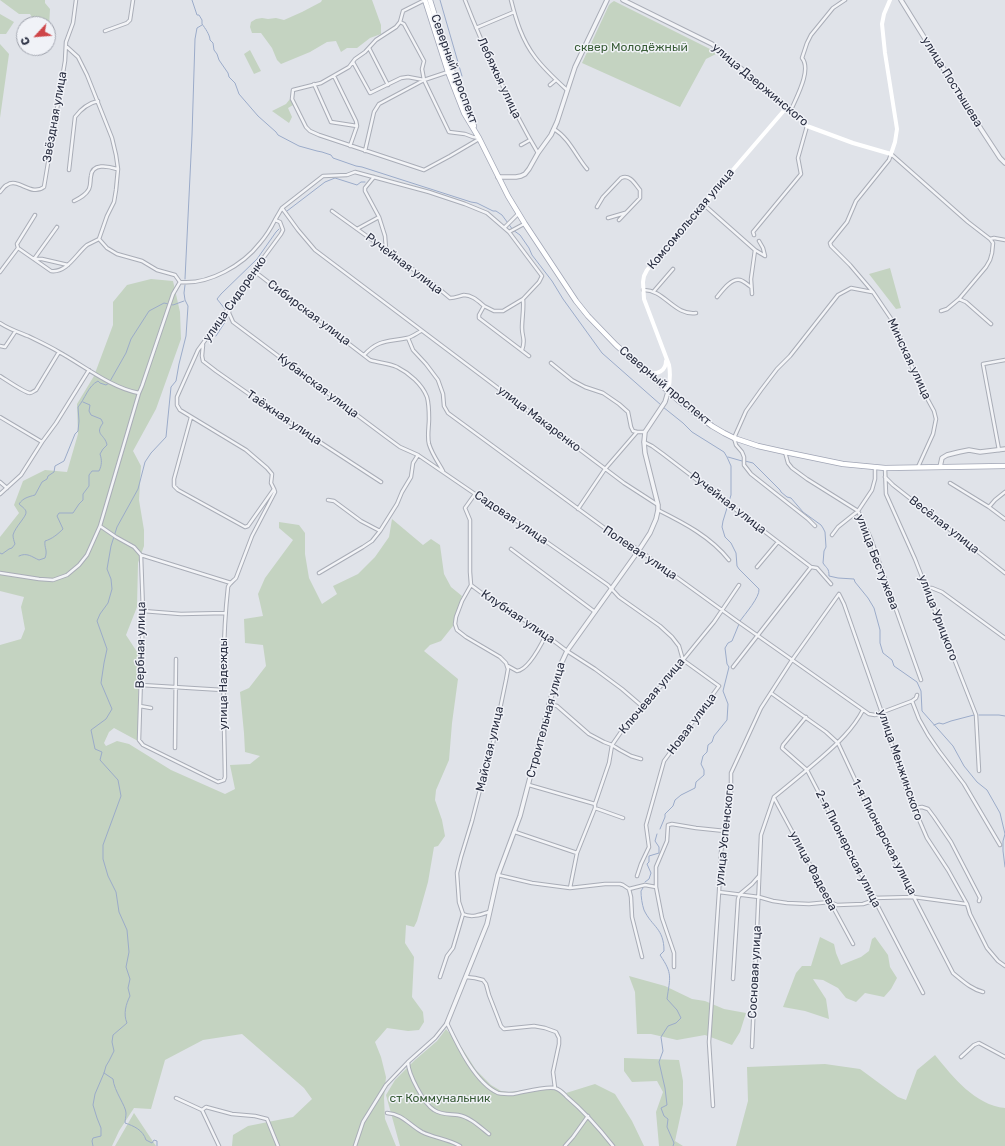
<!DOCTYPE html>
<meta charset="utf-8">
<style>
body{margin:0}
#map{position:relative;width:1005px;height:1146px;overflow:hidden;background:#e0e3e9;font-family:Rubik,sans-serif}
canvas{display:block}
.north{position:absolute;left:16px;top:16px;width:40px;height:40px;box-sizing:border-box;background:#f0f2f7;border:1px solid #a0a4ae;border-radius:50%;rotate:244deg;font-size:11px;font-weight:700;line-height:16px;text-align:center;color:#292e41}
.north::after{content:'';display:block;margin:auto;width:14px;height:18px;background:#ce4548;clip-path:polygon(50% 0,100% 100%,50% 72%,0 100%)}
</style>
<div id="map">
<canvas width="1005" height="1146"></canvas>
<div class="north">С</div>
</div>
<script>
const g = document.querySelector('canvas').getContext('2d');
g.lineJoin = 'round';
function paint(path, color) { g.fillStyle = color; g.fill(path, 'evenodd'); }
function strokePath(path, color, width, dash) { g.strokeStyle = color; g.lineWidth = width; g.lineCap = dash ? 'butt' : 'round'; g.setLineDash(dash || []); g.stroke(path); }
function drawText(font, color, halo, rows, align = 'center') {
  g.font = font + ' Rubik,sans-serif'; g.lineWidth = 3; g.setLineDash([]); g.textBaseline = 'middle'; g.strokeStyle = halo; g.fillStyle = color; for (const [text, x, y, turn = 0] of rows) {
    g.save(); g.translate(x, y); g.rotate((+turn || 0) * Math.PI / 180); g.textAlign = isNaN(turn) ? turn : align; if (halo) g.strokeText(text, 0, 0); g.fillText(text, 0, 0); g.restore();
  }
}
const green = new Path2D(`
 M0 0H45V3L50 9 49 27 48 24H36L30 14H19Z
 M322 0H372L381 25V34L370 38 357 48H347L341 52 336 41 327 42 310 52 281 64 277 60 272 48 261 33H252L250 27 251 22 256 19 262 18 268 19 276 18 284 20 302 12 321 2Z
 M614 1 718 53 706 59 680 107 582 63 609 5 611 3Z
 M0 14 14 22 6 34H0Z
 M0 44 9 54 0 118Z
 M250 50 261 71 254 74 244 54Z
 M290 99 293 105 288 108 292 117 289 123 272 111 286 104Z
 M890 268 901 308 896 309 869 274Z
 M151 279 173 281 180 312 181 339 156 409 133 451 141 466 139 500 144 530V546L138 563 137 607 126 635 139 655 138 741 114 728 109 732 104 743 106 746 117 741 129 744 171 770 225 794 235 789 230 765 250 764 260 756 245 752 244 733 240 692 249 688 266 666 263 645 245 643 244 619 263 616 258 594 265 578 293 540 279 528V522L299 525 305 533V554L309 578 322 604 337 594 333 586 358 574 375 557 389 537 392 519 423 545 431 539 440 545 444 574 451 587 462 596 453 626 441 641 430 645 424 651 458 679 452 723 449 760 436 790 435 800 442 820 445 836 438 846 434 847 428 882 417 921 414 927 406 925 405 943 414 957 412 997 423 1012 424 1022 419 1030 408 1031 387 1028 375 1042 381 1057 386 1077 384 1098 385 1119 396 1146H232L233 1135 248 1126 293 1117 312 1099 304 1088 242 1034 203 1040 165 1060 151 1109 134 1108 119 1131 112 1146H0V645L21 639 25 629 21 607 24 597 0 591V537L19 513 14 505 23 481 45 470 67 472 78 434 77 404 94 376 113 325V302L127 285Z
 M820 937 834 944 836 953 841 965 861 957 869 951 872 939 875 937 888 955 890 967 897 978 891 989 884 997 865 993 856 1002 846 998 838 988 823 980 813 979 826 999 829 1019 805 1011 783 1007 796 973 802 966H811Z
 M629 976 665 986 692 999 705 1001 724 1009 746 1013 740 1032 732 1045 705 1035 677 1040 651 1034H637L635 992Z
 M446 1029 462 1048 476 1070 491 1085 501 1091 509 1092 554 1087 561 1089 566 1093 595 1084 615 1094 632 1121 644 1146H400L386 1095 395 1080 415 1060 437 1041Z
 M935 1055C953 1077 975 1105 1005 1108V1146H736L748 1101 747 1067 825 1064 860 1069 898 1097 906 1100 917 1070Z
 M624 1058 679 1060 683 1081V1104L675 1141 683 1146H659L656 1112 663 1092 657 1081 632 1082 624 1071Z
 M134 1113 156 1146H115Z`);
const stream = new Path2D(`
 M192 0 197 15H199L202 20V24C205 28 210 35 210 40L213 43 214 50 217 54 219 60 228 73 229 77 235 83 239 94 258 116 276 132 278 135 299 146 317 151 322 152 331 155 333 158 356 166 362 167 471 202 477 203 493 211H496L502 215 513 230 520 235 529 248 532 255 552 281 563 299 602 353 661 405
 M440 0 462 76
 M287 211 325 182 335 178 357 185 361 182H365
 M185 279 192 135 195 39 197 28 202 25
 M225 309 217 299 221 294 257 259 276 232 279 229
 M216 336 227 319V315
 M663 407 683 423 692 432 724 452 727 457 731 466V495L723 521 722 527 725 537 731 543 736 553 737 566 739 569 759 589C760 597 745 614 740 621
 M728 457 742 461
 M745 461 753 463 780 490 781 492 787 497 791 498 803 512 821 525 823 528 825 532 826 547 824 551 823 563C827 569 829 568 829 576L838 578 854 579 855 582 868 598 874 608 880 630V643L883 653 892 660 894 666 917 682 921 691 922 711 953 746 964 766 977 782 987 790 1000 813 1005 834 1003 841V851L1005 867
 M0 553 2 554 9 549 12 548 15 544C14 541 13 538 13 535 15 527 27 516 26 512 26 509 21 506 19 504 23 498 28 497 35 495L42 482 47 479 48 476 54 472 55 466 64 461 75 434 78 431 79 421 78 407C85 399 88 386 98 381L100 383 106 385 109 383 126 353 131 339 149 311 164 303 173 305 184 301
 M19 556C27 552 32 557 39 560L45 558C48 550 44 548 45 541 52 539 58 534 63 529L57 516 59 513H73L79 504 83 500V494L89 486V475L92 471H99C102 465 102 460 100 454L103 449 107 445C105 434 94 435 103 423L101 419 91 415 89 411 90 405 83 402
 M979 715H999L1005 716
 M934 725 939 723 943 724 951 721 974 715
 M660 829 665 817V814L673 806 675 800 681 795 695 788 696 782 704 775V770L701 764 703 756 707 752 708 745 712 742 714 736 727 720 728 704 723 691 729 667 727 664 725 648 728 643 732 641 739 624
 M645 882 649 879 651 873 647 864 649 862V856L659 853V847L655 841 657 834
 M643 888 641 891C641 897 642 904 644 910 652 927 664 928 664 951L660 955C673 974 670 977 667 999L677 1010 681 1018 676 1023 668 1026 661 1037 663 1051 659 1062 665 1088 667 1105 661 1108 664 1116 668 1119 667 1127 674 1143 673 1146
 M104 1073 113 1079C114 1091 126 1106 126 1113 126 1117 125 1120 125 1123 134 1126 143 1130 146 1140L152 1143 154 1140 157 1141V1146
 M93 1146 92 1141 93 1138 101 1136V1128L97 1118 93 1105 95 1094 104 1073 106 1066 109 1061 114 1051 112 1042 113 1035 127 1023C123 1014 126 1004 130 996L128 988 130 979 126 967 129 952 127 930 119 912 116 892 108 876 103 859V845L121 796 118 780 100 760 102 752 95 749 91 730 106 719 112 709 101 683 104 663 107 649 97 621 100 614 108 603 112 589 111 579 107 569 111 546 117 527 138 489 145 462 151 453 166 437 171 387 176 381 179 364 186 336 188 306 185 300 184 293 185 285`);
const minor = new Path2D(`
 M425 0 403 11 400 22 396 27 376 40 365 52 355 59 349 67 321 83 293 90 292 99 306 127 310 131 319 135 424 170 450 156 479 139
 M465 0C475 26 486 51 498 76 510 102 523 128 538 153
 M511 0C516 20 522 40 535 57 544 69 556 80 567 90
 M400 22 404 24 424 61 422 69 424 80 449 132 465 134 473 137 479 138
 M476 28 514 12
 M105 31 127 23 130 20 133 0
 M67 47 78 57 87 75 112 138 116 155 118 169 116 190 114 202 107 216 99 239
 M369 48 388 85
 M353 62 370 93 401 78 408 77 424 80
 M334 76 356 121 357 126 350 146
 M314 84 331 122 357 126
 M550 85 556 80
 M791 110C796 98 812 70 802 58L807 43 811 35 833 8 845 0
 M554 129C569 138 576 156 587 169
 M521 145 530 140
 M365 151 374 112 379 104 424 80 448 72
 M69 170 75 117C81 109 89 103 98 101
 M0 192C2 190 4 186 7 185 18 177 31 197 44 187L65 61 66 42 73 23 76 0
 M74 201C80 198 86 195 89 189 91 185 90 180 91 176 92 163 108 166 117 169
 M703 204 755 250 765 256 763 248 759 241
 M597 207 603 197 621 178C630 174 635 184 640 190V198L619 220
 M282 208 298 230 315 250 624 483 658 505
 M332 211 432 283 450 298C455 298 459 296 464 295 472 295 478 301 484 306L479 315V318L529 356
 M379 217 385 236 386 249
 M608 218 625 213
 M505 227 518 214
 M357 229 379 217 365 191V188L374 177
 M509 232 524 224
 M754 235 753 232 801 174 798 158 807 126
 M99 239 107 248 117 254 142 261 157 270 175 275 180 282
 M990 239 994 238 1005 240
 M18 248 51 271C67 273 76 254 87 245 91 243 95 241 99 239
 M34 259 57 227
 M34 259H42L68 265
 M254 271 370 360C379 363 388 363 397 367 409 373 422 384 427 397 429 404 429 412 429 419 429 427 427 436 429 444 432 454 438 462 443 471
 M0 272 18 248 17 244 35 215
 M643 290C664 289 674 316 696 313
 M654 291 673 269
 M752 294 751 279 755 250
 M717 297C722 291 731 278 740 280 744 281 748 285 751 287
 M959 299 966 302 991 324
 M230 307 229 313 233 322 385 436 400 447 418 455 475 494 484 498 608 585 619 597 660 626 672 637 679 646 683 660 719 686 664 761 646 825 649 847 641 864 637 876
 M0 323C9 329 18 332 28 336 38 341 49 346 59 352 83 365 111 388 139 393
 M408 338 413 350 426 364 438 380 443 394 444 406 448 413 610 532 639 550 737 621 869 714 875 715 912 701
 M203 345 202 356 203 361 216 371 283 418 381 482
 M0 346 5 347 15 332
 M522 350C526 339 522 338 522 328 522 318 524 309 523 299
 M364 355C379 339 388 342 407 338 412 337 417 333 421 331
 M551 363 572 380 585 387 603 393 619 404 628 412 631 427 633 431 637 432H645
 M0 376C5 379 25 393 30 393 32 393 34 391 36 390L59 352
 M0 417 42 442
 M191 417 174 479V486L178 490 245 527 248 526 274 489
 M644 442 652 446 663 454 811 567
 M999 450 983 364 1005 360
 M785 452 788 463 792 468 807 479 858 511 871 539 921 680
 M918 467 933 434 936 419 934 411 916 378 903 343 894 323 873 292 850 265 831 246 830 243 847 222 856 201 889 160 891 154 968 222 990 239 993 243 992 253 990 260 986 267 959 299 947 309 941 311
 M885 468 886 494 915 559 976 715 979 771
 M885 477 893 485 1005 573
 M0 482 7 488
 M950 483 989 507 1005 519
 M0 494 21 475 42 442 56 423 89 370
 M328 500 334 501 361 521 380 531
 M989 507 995 500 1005 492
 M578 509 605 469 637 432
 M658 510C684 523 711 537 729 560
 M100 526 116 537 134 547 141 555
 M815 526 808 519 751 474 744 465V457L742 452 736 445 734 438 746 411 761 390 777 369 790 356 838 295 851 288 872 292
 M832 535 838 527 858 511 872 490 875 479V468
 M511 549 595 612
 M757 567 778 542
 M811 567 817 568 831 584
 M0 573 39 579 53 580 67 575 79 565 87 555 100 526 139 393 142 386 173 294 180 282C209 285 243 265 260 243 266 236 271 228 275 220
 M319 573 363 547 372 541 380 531 397 504 402 492 411 477 413 463 418 455
 M231 583 141 555 143 611 139 740 143 745 218 782 224 780 225 777C224 714 221 650 228 587 229 584 233 581 236 578L252 536 275 492 274 489 271 483 272 474 267 468 246 450 180 410 177 405V397L198 350 230 306 239 291 281 234 283 230 280 222 275 220 282 208 323 176 347 175 355 172 429 192 465 204 487 213 509 232 542 276 539 282 523 299 503 311H494L484 306
 M471 585 462 601 456 617 455 624 457 630 466 637 500 657 506 663 508 669 506 680 492 748 486 766 472 821 461 857 457 873 459 902 463 914C471 918 480 915 489 912
 M471 585 491 600 534 626 567 651 595 669 622 689 643 707
 M471 585 470 572V520L465 508 475 494
 M926 588H932L942 592 1005 638
 M143 611 181 614 225 613
 M508 666 517 671C528 670 541 645 546 635
 M733 667 811 567
 M141 685 223 690
 M771 693 826 732 838 743 874 820 953 973C963 981 971 989 983 992
 M917 695 916 698 912 701 919 719 928 735 939 751 964 784 1000 845
 M549 704 557 706 589 734 604 742 612 745 620 750 631 756 641 759
 M140 706 151 708
 M806 717 783 745 782 748 807 770 923 993
 M175 748 176 659
 M529 785 595 804
 M774 797C790 784 806 771 822 757 838 743 853 729 863 710
 M774 798 853 944
 M595 808 623 818
 M914 808 922 807 928 809 934 817 951 842 978 894 980 898 979 901
 M515 832 577 853
 M498 875 532 883 570 888 605 884H620L623 885 629 889
 M570 888 577 853 595 808V804L609 763 612 745 623 729 643 707 683 660 714 622 739 585
 M629 889 631 897 632 917 642 957
 M629 889 645 885 656 887
 M719 892 759 897 773 901 787 903 809 904 830 902 837 905 863 904 869 902 873 898 914 897 966 904
 M674 967V953L662 918 656 887V867L667 841 668 825 672 824 696 828 725 831
 M440 977 447 956 453 948 463 914
 M466 977 475 978 483 980 486 984 489 995 496 1013 501 1026 504 1029 534 1026 545 1028 556 1032 559 1038V1044L553 1072 555 1088
 M733 979 738 899 740 894 752 884 759 876
 M752 1047 761 835 774 797
 M961 1057 974 1045 979 1043 1005 1057
 M408 1062C408 1074 424 1104 434 1110 441 1115 450 1114 458 1115 470 1117 480 1127 489 1134
 M176 1098 202 1110 219 1146
 M713 1106 709 1042 719 892 721 852 731 794V773L761 708 792 660 839 594 844 604 882 713 905 787 927 838 948 870 967 904 970 914 987 948 998 961 1005 966
 M202 1110 206 1107 232 1114 255 1116 267 1119 278 1146
 M387 1113C403 1114 409 1125 422 1132 434 1138 448 1139 460 1146
 M355 1146 363 1122 386 1085 408 1062 435 1038 447 1023C457 1044 475 1083 498 1093 503 1094 508 1094 513 1094 525 1092 545 1086 555 1088 561 1090 564 1094 567 1097 586 1113 598 1127 613 1146
 M565 1146 573 1137 588 1116`);
const tertiary = new Path2D(`
 M623 0 712 44 787 107
 M901 0 981 129 1000 158 1005 163
 M498 177H516L521 176 525 174 529 169 538 153 551 135 557 122 575 67 607 0
 M940 467 942 458 947 455 959 452 969 450 980 452 1005 449
 M447 1023 487 924 498 875 520 816 550 701 561 664 567 651 639 550 650 533 656 519 658 510V505L645 453 644 442 645 432 665 402 668 392`);
const secondary = new Path2D(`
 M648 373C657 375 666 371 666 361
 M668 392C670 382 671 375 669 365L644 299 643 282 644 276 647 270 787 107 807 126 853 143 891 154 895 142 897 129 885 53 882 24 884 14 890 0`);
const primary = new Path2D(`
 M425 0 448 72 464 113 479 138 508 196 525 224 576 301 588 316 616 345 678 400 712 426 724 433 734 438 758 446 785 452 843 464 885 468 1005 466
 M430 0 451 68 474 126`);
const parkNames = [
 ["сквер Молодёжный",631,48],
 ["ст Коммунальник",440,1099]
];
const streetNames = [
 ["Северный проспект",454,69,70],
 ["Лебяжья улица",499,78,65],
 ["улица Постышева",952,82,58],
 ["улица Дзержинского",760,85,40],
 ["Звёздная улица",55,117,-80],
 ["Комсомольская улица",691,219,-50],
 ["Ручейная улица",404,264,37],
 ["улица Сидоренко",235,299,-55],
 ["Сибирская улица",309,313,37],
 ["Минская улица",909,359,65],
 ["Кубанская улица",318,386,37],
 ["Северный проспект",665,386,40],
 ["Таёжная улица",284,418,34],
 ["улица Макаренко",539,419,37],
 ["Ручейная улица",728,503,38],
 ["Садовая улица",511,518,34],
 ["Весёлая улица",944,525,38],
 ["Полевая улица",640,553,34],
 ["улица Бестужева",877,562,69],
 ["Клубная улица",518,617,34],
 ["улица Урицкого",938,618,69],
 ["Вербная улица",141,645,-89],
 ["улица Надежды",224,684,-90],
 ["Ключевая улица",652,696,-50],
 ["Строительная улица",546,720,-75],
 ["Новая улица",692,724,-53],
 ["Майская улица",490,749,-77],
 ["улица Менжинского",900,765,71],
 ["улица Успенского",725,835,-84],
 ["1-я Пионерская улица",884,837,63],
 ["2-я Пионерская улица",848,849,63],
 ["улица Фадеева",813,871,62],
 ["Сосновая улица",755,972,-87]
];
paint(green, '#c4d3c1');
strokePath(stream, '#9babc9', 1);
strokePath(minor, '#a9adb7', 4.5);
strokePath(tertiary, '#a9adb7', 5.5);
strokePath(primary, '#a0a5b5', 6);
strokePath(minor, '#f3f4f7', 2.5);
strokePath(tertiary, '#f3f4f7', 3.5);
strokePath(secondary, '#fff', 4);
strokePath(primary, '#fff', 4.5);
drawText('12px', '#385c36', '#f0f2f7', parkNames);
drawText('12px', '#292e41', '#f0f2f7', streetNames);
</script>
